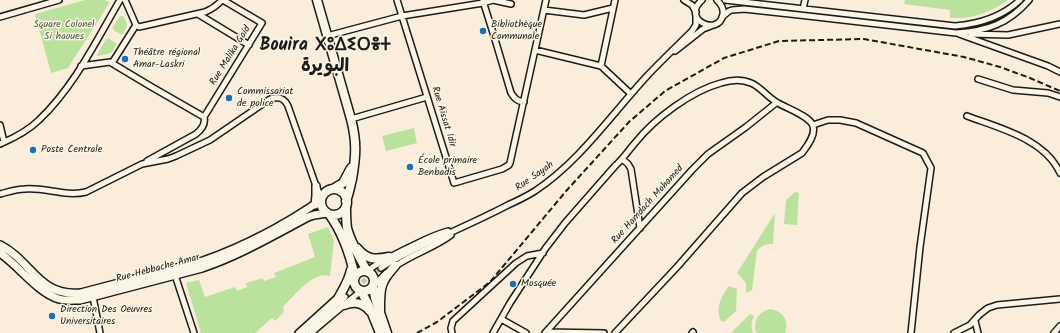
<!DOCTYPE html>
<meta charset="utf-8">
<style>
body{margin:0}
canvas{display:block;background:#fbeddc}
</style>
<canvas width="1060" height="333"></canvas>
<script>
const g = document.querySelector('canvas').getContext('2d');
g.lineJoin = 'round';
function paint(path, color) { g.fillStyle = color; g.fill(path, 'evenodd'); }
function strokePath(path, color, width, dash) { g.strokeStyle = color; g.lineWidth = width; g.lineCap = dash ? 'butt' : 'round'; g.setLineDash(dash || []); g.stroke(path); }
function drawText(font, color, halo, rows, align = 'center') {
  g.font = font + ' Kalam,"Playpen Sans Arabic","Noto Sans Tifinagh",sans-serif'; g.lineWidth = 3; g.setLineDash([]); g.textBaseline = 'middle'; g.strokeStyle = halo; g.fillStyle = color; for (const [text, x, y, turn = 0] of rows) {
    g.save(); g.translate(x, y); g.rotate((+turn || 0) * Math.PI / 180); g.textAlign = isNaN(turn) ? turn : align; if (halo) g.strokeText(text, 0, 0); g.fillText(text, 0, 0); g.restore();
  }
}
const green = new Path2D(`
 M85 0H105L106 1 110 2 68 68 51 73 35 14Z
 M905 0H1008C996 9 978 17 963 18 959 18 954 18 950 18V10L904 4Z
 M120 16H123C129 26 128 25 122 35L113 30 114 29 112 28Z
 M108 38 117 44 111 53 98 56 97 55 106 39H108Z
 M414 128 417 143 386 151 382 136Z
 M795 192 799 193 797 225 784 224 786 200Z
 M775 213 773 244C765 244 762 245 757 251L752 290 746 293V283L737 273Z
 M328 227 334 241 330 276C327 275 323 275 320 276 306 280 293 297 283 307L284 312 275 321 272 318 255 333H201L186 283 199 280 205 297 235 287 237 291 247 287 246 283 263 278 264 281 276 277 274 273 315 257 308 234Z
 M729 286 737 289 736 311 724 322 721 321C715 309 721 296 729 286Z
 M770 309C783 311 790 321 785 333H756C753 321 758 312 770 309Z
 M750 314 754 316C751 322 751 327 753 333H731Z`);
const minorTunnel = new Path2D(`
 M345 297 361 283 381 268`);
const minor = new Path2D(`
 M125 0 136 25 139 27 205 12C212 9 217 6 222 0
 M397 0 454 183 502 169 509 165 510 163 546 0
 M684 0 692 5 696 12
 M702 0C680 19 719 38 723 14 724 8 721 4 717 0
 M725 0 955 26C979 24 1002 17 1020 0
 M483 1 494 36 511 93C515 99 517 101 524 102
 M803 9 805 0
 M544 10 584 15 613 8
 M198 14 249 45
 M0 17 59 0
 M722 17 729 11 732 10 744 9 799 15 956 33C987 31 1008 24 1029 0
 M959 34 1048 66 1060 72
 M971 34 1008 35 1060 24
 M327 36 402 16 483 3 493 0 511 4
 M535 50 601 66 631 94
 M675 51 703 29 711 26
 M112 63 136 25
 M81 66 110 62 150 86 204 117C206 125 201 130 196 134L147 161
 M601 66 615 0
 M978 79 1013 90 1048 93 1060 97
 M967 116C999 128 1045 139 1060 173
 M204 117 262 23 223 0
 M351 119 427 97
 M0 125 4 142
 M813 125 828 120H840L856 123 923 153 931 168 920 247 911 333
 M0 144C14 138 28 131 39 120 74 87 96 41 120 0
 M622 159 628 164 631 169 640 228
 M0 194C8 192 16 189 25 189 45 187 65 197 86 192L142 164 168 159 176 156 210 140 270 99C279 96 284 98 288 106L316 186 322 199
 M394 267C412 254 434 248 451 235
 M381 268C400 255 421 246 443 236 465 226 487 216 508 205 517 201 527 196 535 191 580 161 611 115 647 76 661 61 677 46 692 31L696 25V15
 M367 271C382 260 399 252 416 244 426 239 437 234 448 231
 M175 275 194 333
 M373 287 379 280 386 273
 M93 297 100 333
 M501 319 526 333
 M975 321 978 333
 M546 332 604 333
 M298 333 340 295
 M304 333 345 297
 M311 333 344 305 361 291
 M452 333 451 328 453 321 516 263 527 256 543 253
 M493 333 510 303 545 249 565 223 615 166C623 159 628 151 635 143 654 119 691 91 721 83 730 80 742 79 751 83 761 87 768 98 778 103 786 108 810 116 813 126 816 135 807 146 802 153L763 177 742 193 677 267 615 333
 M545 333 692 170 708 154 746 127 776 103
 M692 333 693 332
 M954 333 970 325 979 315 988 308 997 305 1060 299
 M1054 333 1060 326`);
const secondary = new Path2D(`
 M315 205 316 195V186
 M0 245C32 261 38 297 81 293L203 261C245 246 285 225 321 200
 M0 253C19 266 37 292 59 299 66 301 73 300 80 300L202 268C240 255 272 236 308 217L314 215 327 213`);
const primary = new Path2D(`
 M317 0 351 119C357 142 356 156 352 179 350 187 349 194 346 201
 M333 189 343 183 351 168
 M321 202a13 13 0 1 1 26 0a13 13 0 1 1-26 0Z
 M346 206C346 213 346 221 347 228 351 243 359 257 367 271
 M329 214C343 233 350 254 355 277
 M357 248C367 260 375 260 389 257
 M354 281a10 10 0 1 1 20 0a10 10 0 1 1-20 0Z
 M373 287 375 298 387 333
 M361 291 369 306 380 333
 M339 297C344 288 349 280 351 270
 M344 305C354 301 362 302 370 311
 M380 312C380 290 379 283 395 266`);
const rail = new Path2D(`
 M417 333 437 322 490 282 567 190 629 122 665 91 724 58 779 41 864 39 964 57 1000 67 1030 78 1060 91`);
const markers = [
 [483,31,4,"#1f6fb2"],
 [125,59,4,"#1f6fb2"],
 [229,98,4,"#1f6fb2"],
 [33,150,4,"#1f6fb2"],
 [410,167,4,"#1f6fb2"],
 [513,284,4,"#1f6fb2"],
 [52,316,4,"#1f6fb2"]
];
const parkNames = [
 ["Square Colonel",64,25],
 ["Si haoues",64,37]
];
const poiNames = [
 ["Bibliothèque",491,25],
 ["Communale",491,37],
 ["Théâtre régional",133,53],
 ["Amar-Laskri",133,65],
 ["Commissariat",237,92],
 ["de police",237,104],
 ["Poste Centrale",41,150],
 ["École primaire",418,161],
 ["Benbadis",418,173],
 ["Mosquée",521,284],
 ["Direction Des Oeuvres",60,310],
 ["Universitaires",60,322]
];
const streetNames = [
 ["Rue Malika Gaid",231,56,-58],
 ["Rue Aissat Idir",443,117,73],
 ["Rue Sayah",535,177,-35],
 ["Rue Hamdach Mohamed",648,205,-48],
 ["Rue Hebbache Amar",158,269,-15]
];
const townNames = [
 ["Bouira ⵝⵓⵠⵉⵔⴻⵜ",325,47],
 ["البويرة",325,68]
];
paint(green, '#bbe29d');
strokePath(minorTunnel, '#cec3b6', 5, [5, 2.5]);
strokePath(minor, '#1c1c1c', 8);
strokePath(secondary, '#1c1c1c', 10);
strokePath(primary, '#1c1c1c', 11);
strokePath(minor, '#fcf5e5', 5);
strokePath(secondary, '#fcf5e5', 7);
strokePath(primary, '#fcf5e5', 8);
strokePath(rail, '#1c1c1c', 2, [6, 3]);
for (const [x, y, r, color] of markers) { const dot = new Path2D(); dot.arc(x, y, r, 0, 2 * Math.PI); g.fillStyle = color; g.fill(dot); strokePath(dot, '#fcf5e5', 1.5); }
drawText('10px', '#4c5743', '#fcf5e5', parkNames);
drawText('10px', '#1c1c1c', '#fcf5e5', poiNames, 'left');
drawText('10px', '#1c1c1c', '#fcf5e5', streetNames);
drawText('bold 18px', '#1c1c1c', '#fcf5e5', townNames);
</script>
